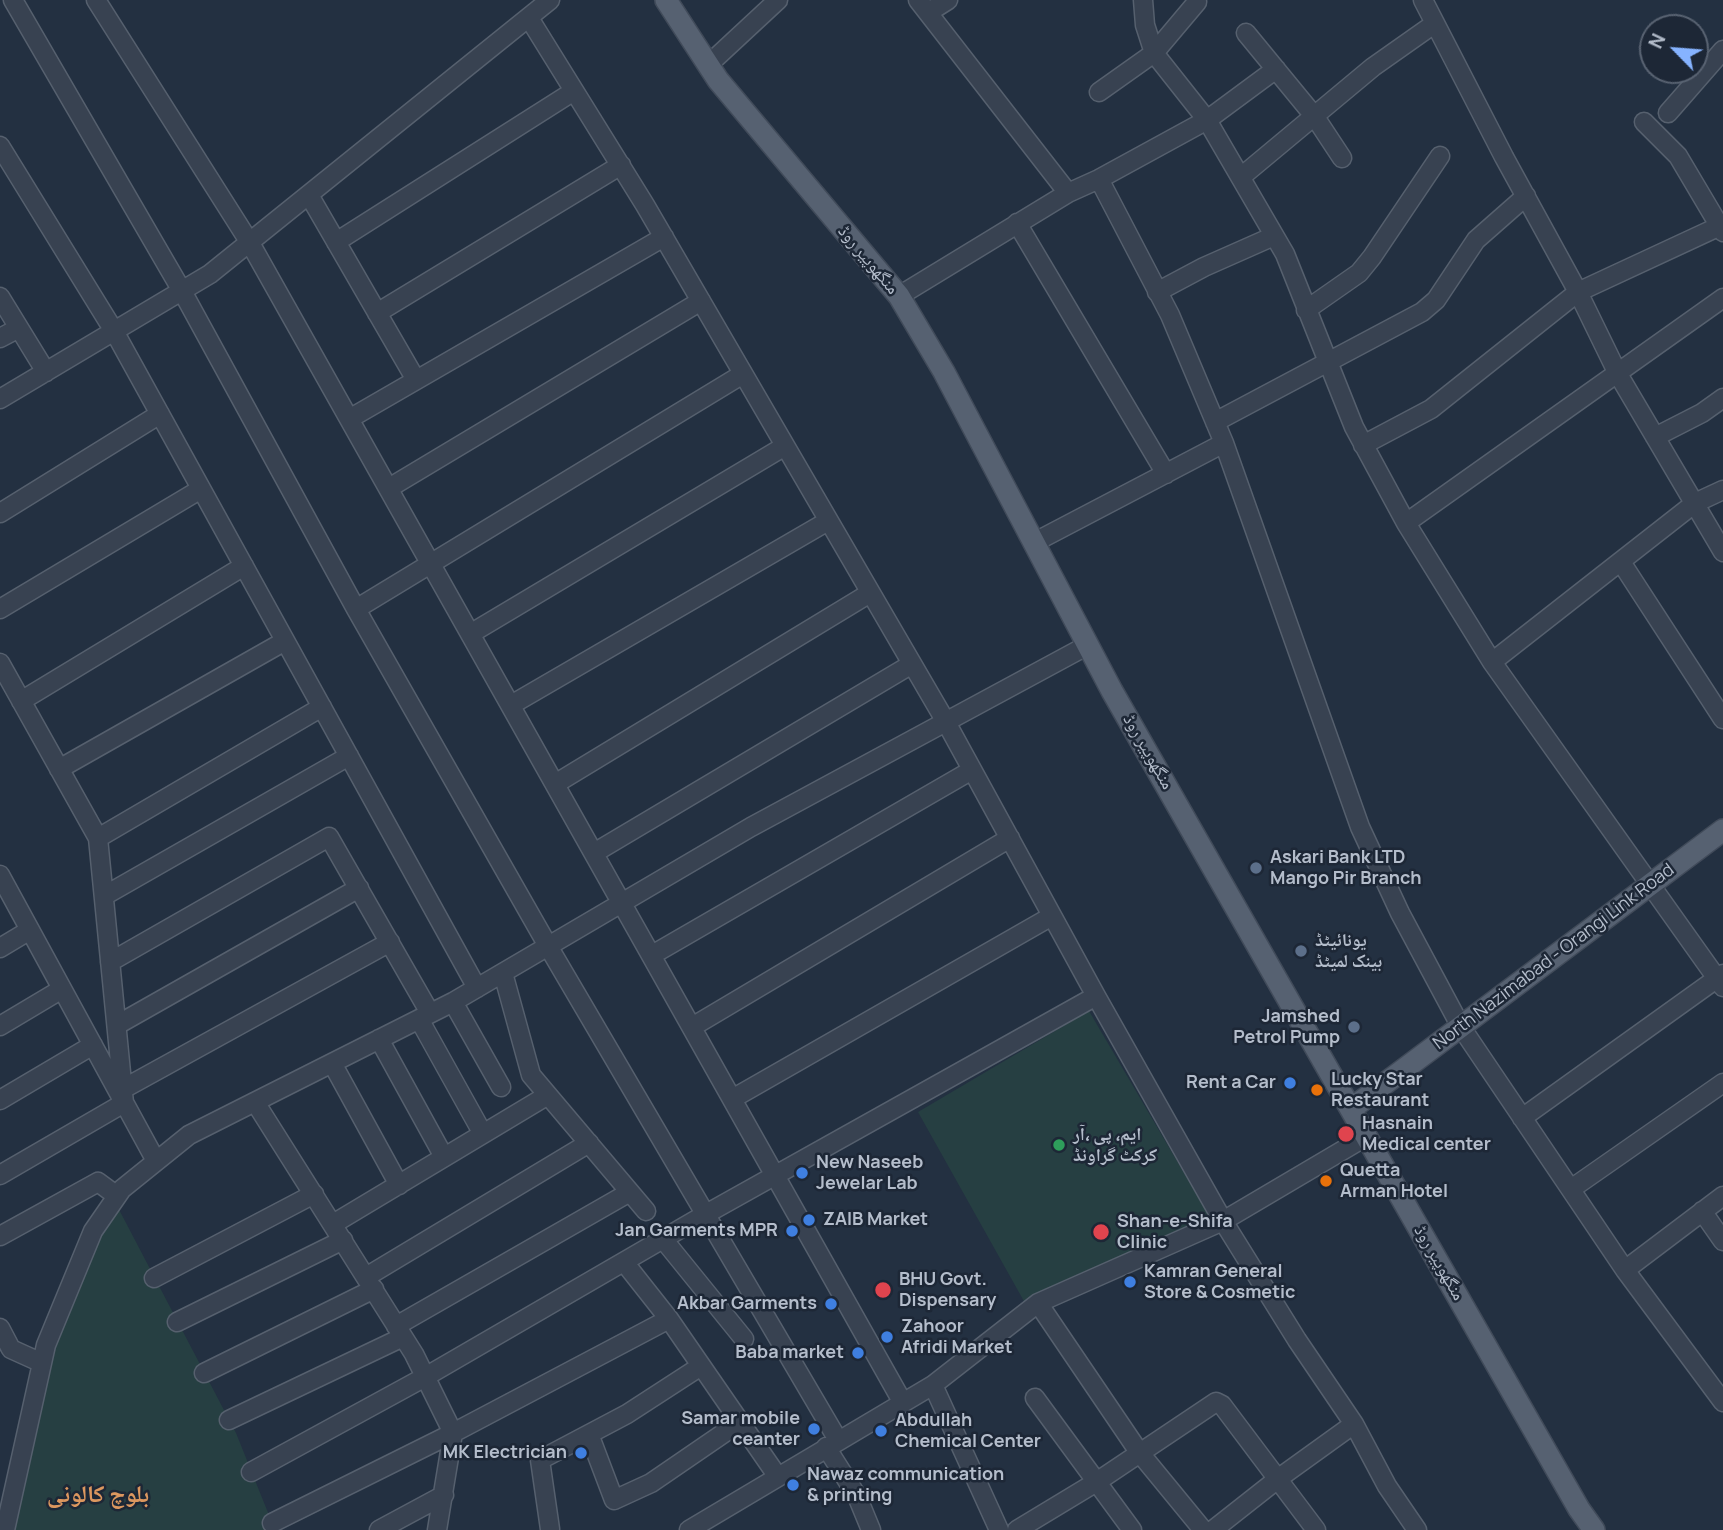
<!DOCTYPE html>
<meta charset="utf-8">
<style>
body{margin:0}
#map{position:relative;width:1723px;height:1530px;overflow:hidden;background:#233041;font-family:Manrope,sans-serif}
canvas{display:block}
.north{position:absolute;left:1639px;top:14px;width:70px;height:70px;box-sizing:border-box;background:#1d2736;border:2px solid #596372;border-radius:50%;rotate:295deg;font-size:19px;font-weight:700;line-height:28px;text-align:center;color:#b4bdcb}
.north::after{content:'';display:block;margin:auto;width:24px;height:32px;background:#86b3ff;clip-path:polygon(50% 0,100% 100%,50% 72%,0 100%)}
</style>
<div id="map">
<canvas width="1723" height="1530"></canvas>
<div class="north">N</div>
</div>
<script>
const g = document.querySelector('canvas').getContext('2d');
g.lineJoin = 'round';
function paint(path, color) { g.fillStyle = color; g.fill(path, 'evenodd'); }
function strokePath(path, color, width, dash) { g.strokeStyle = color; g.lineWidth = width; g.lineCap = dash ? 'butt' : 'round'; g.setLineDash(dash || []); g.stroke(path); }
function drawText(font, color, halo, rows, align = 'center') {
  g.font = font + ' Manrope,"Noto Naskh Arabic",sans-serif'; g.lineWidth = 5; g.setLineDash([]); g.textBaseline = 'middle'; g.strokeStyle = halo; g.fillStyle = color; for (const [text, x, y, turn = 0] of rows) {
    g.save(); g.translate(x, y); g.rotate((+turn || 0) * Math.PI / 180); g.textAlign = isNaN(turn) ? turn : align; if (halo) g.strokeText(text, 0, 0); g.fillText(text, 0, 0); g.restore();
  }
}
const green = new Path2D(`
 M1089 1011 1211 1219 1030 1312 918 1112Z
 M114 1200 236 1433 275 1530H6L46 1345Z`);
const minor = new Path2D(`
 M13 0 182 291 356 609 548 946 838 1440
 M96 0 250 243 903 1403
 M918 0 1068 193
 M1423 0 1504 157 1578 292 1618 374 1723 552
 M1197 2 1154 53 1207 120 1285 254 1354 427 1406 523 1492 662 1723 987
 M929 12 948 0
 M529 18 645 205 946 722 1096 996 1223 1221 1297 1340 1354 1424 1387 1486 1417 1530
 M1246 33 1315 117 1342 158
 M708 65 778 0
 M1099 92 1154 53 1145 25 1143 0
 M1668 113 1723 50
 M1644 122 1678 156 1723 232
 M0 146 114 331 477 988
 M1241 177 1373 67 1434 24
 M1099 179 1170 315 1224 443 1360 827 1400 913 1461 1027 1625 1270 1723 1402
 M309 195 416 380
 M1017 223 1166 474
 M336 242 574 91
 M1157 292 1204 267 1274 236
 M899 296 1068 193 1099 179 1207 120 1276 69
 M0 297 46 372
 M1306 310 1359 273 1372 257 1440 156
 M377 313 621 165
 M0 338 19 328
 M0 399 210 274 550 0
 M349 419 664 237
 M1215 422 1422 312 1436 300 1476 240 1526 196
 M1655 437 1702 413 1723 398
 M1363 445 1431 409 1578 292 1720 226
 M389 488 701 301
 M0 513 160 414
 M1406 523 1723 298
 M1035 542 1224 443
 M1621 562 1723 719
 M0 609 201 489
 M356 609 743 374
 M470 634 785 446
 M1492 662 1695 503 1723 490
 M0 663 98 838 124 1103 0 1175
 M21 701 244 566
 M511 705 828 521
 M59 769 285 641
 M555 784 870 593
 M98 838 322 707
 M594 853 912 664
 M0 875 156 1161
 M104 896 349 756
 M0 948 30 930
 M652 955 972 770
 M110 962 329 837 430 1013
 M503 973 531 1075 646 1211
 M453 1002 501 1087
 M419 1019 483 1134
 M117 1025 359 888
 M0 1026 62 989
 M692 1027 1010 838
 M379 1039 444 1157
 M332 1063 399 1185
 M123 1089 390 942
 M732 1099 1052 916
 M0 1100 93 1045
 M255 1102 414 1354 453 1433 437 1530
 M1522 1118 1723 974
 M1571 1189 1723 1083
 M1702 1211 1723 1241
 M333 1224 548 1095
 M0 1236 98 1182 117 1196
 M663 1239 744 1339
 M624 1262 669 1319 778 1477
 M1625 1270 1723 1196
 M366 1277 589 1143
 M154 1278 314 1194
 M1038 1303 1139 1452 1203 1530
 M177 1322 343 1240
 M396 1326 630 1192
 M0 1328 11 1349 42 1363
 M204 1373 374 1289
 M933 1385 999 1530
 M1035 1398 1132 1530
 M229 1420 403 1337
 M589 1434 614 1500 651 1483 740 1422
 M826 1447 857 1496 871 1530
 M251 1472 425 1377 706 1214 1096 996
 M272 1523 453 1433 669 1319
 M550 1529 540 1460 627 1414 701 1366
 M5 1530 46 1345 93 1231 122 1189 189 1135 453 1002 751 827 1088 645
 M379 1530 444 1495
 M689 1530 933 1385 1038 1303 1223 1221 1367 1136
 M1017 1530 1098 1481 1216 1402 1222 1405 1316 1530
 M1213 1530 1279 1478 1354 1424`);
const major = new Path2D(`
 M666 0 718 80 899 296 944 372 1112 691 1579 1509 1594 1530
 M1351 1109 1723 830`);
const markers = [
 [1256,868,7,"#5c6f8a"],
 [1301,951,7,"#5c6f8a"],
 [1354,1027,7,"#5c6f8a"],
 [1290,1083,7,"#3f7fe0"],
 [1317,1090,7,"#e8710a"],
 [1346,1134,9,"#e0444e"],
 [1059,1145,7,"#2e9e5b"],
 [802,1173,7,"#3f7fe0"],
 [1326,1181,7,"#e8710a"],
 [809,1220,7,"#3f7fe0"],
 [792,1231,7,"#3f7fe0"],
 [1101,1232,9,"#e0444e"],
 [1130,1282,7,"#3f7fe0"],
 [883,1290,9,"#e0444e"],
 [831,1304,7,"#3f7fe0"],
 [887,1337,7,"#3f7fe0"],
 [858,1353,7,"#3f7fe0"],
 [814,1429,7,"#3f7fe0"],
 [881,1431,7,"#3f7fe0"],
 [581,1453,7,"#3f7fe0"],
 [793,1485,7,"#3f7fe0"]
];
const streetNames = [
 ["منگھوپیر روڈ",868,260,50],
 ["منگھوپیر روڈ",1148,752,60],
 ["North Nazimabad - Orangi Link Road",1554,957,-37],
 ["منگھوپیر روڈ",1439,1263,60]
];
const poiNames = [
 ["Askari Bank LTD",1270,858],
 ["Mango Pir Branch",1270,879],
 ["یونائیٹڈ",1315,941],
 ["بینک لمیٹڈ",1315,962],
 ["Jamshed",1340,1017,"right"],
 ["Petrol Pump",1340,1038,"right"],
 ["Lucky Star",1331,1080],
 ["Restaurant",1331,1101],
 ["Rent a Car",1276,1083,"right"],
 ["Hasnain",1362,1124],
 ["Medical center",1362,1145],
 ["ایم، پی ،آر",1073,1135],
 ["کرکٹ گراونڈ",1073,1156],
 ["New Naseeb",816,1163],
 ["Jewelar Lab",816,1184],
 ["Quetta",1340,1171],
 ["Arman Hotel",1340,1192],
 ["ZAIB Market",823,1220],
 ["Shan-e-Shifa",1117,1222],
 ["Clinic",1117,1243],
 ["Jan Garments MPR",778,1231,"right"],
 ["Kamran General",1144,1272],
 ["Store & Cosmetic",1144,1293],
 ["BHU Govt.",899,1280],
 ["Dispensary",899,1301],
 ["Akbar Garments",817,1304,"right"],
 ["Zahoor",901,1327],
 ["Afridi Market",901,1348],
 ["Baba market",844,1353,"right"],
 ["Samar mobile",800,1419,"right"],
 ["ceanter",800,1440,"right"],
 ["Abdullah",895,1421],
 ["Chemical Center",895,1442],
 ["MK Electrician",567,1453,"right"],
 ["Nawaz communication",807,1475],
 ["& printing",807,1496]
];
const districtNames = [
 ["بلوچ کالونی",98,1495]
];
paint(green, '#263f42');
strokePath(minor, '#56606e', 21);
strokePath(major, '#414b5a', 24);
strokePath(minor, '#384251', 18);
strokePath(major, '#566171', 21);
for (const [x, y, r, color] of markers) { const dot = new Path2D(); dot.arc(x, y, r, 0, 2 * Math.PI); g.fillStyle = color; g.fill(dot); strokePath(dot, '#1d2736', 2.5); }
drawText('18px', '#b4bdcb', '#1d2736', streetNames);
drawText('bold 18px', '#b4bdcb', '#1d2736', poiNames, 'left');
drawText('bold 24px', '#dc975f', '#1d2736', districtNames);
</script>
